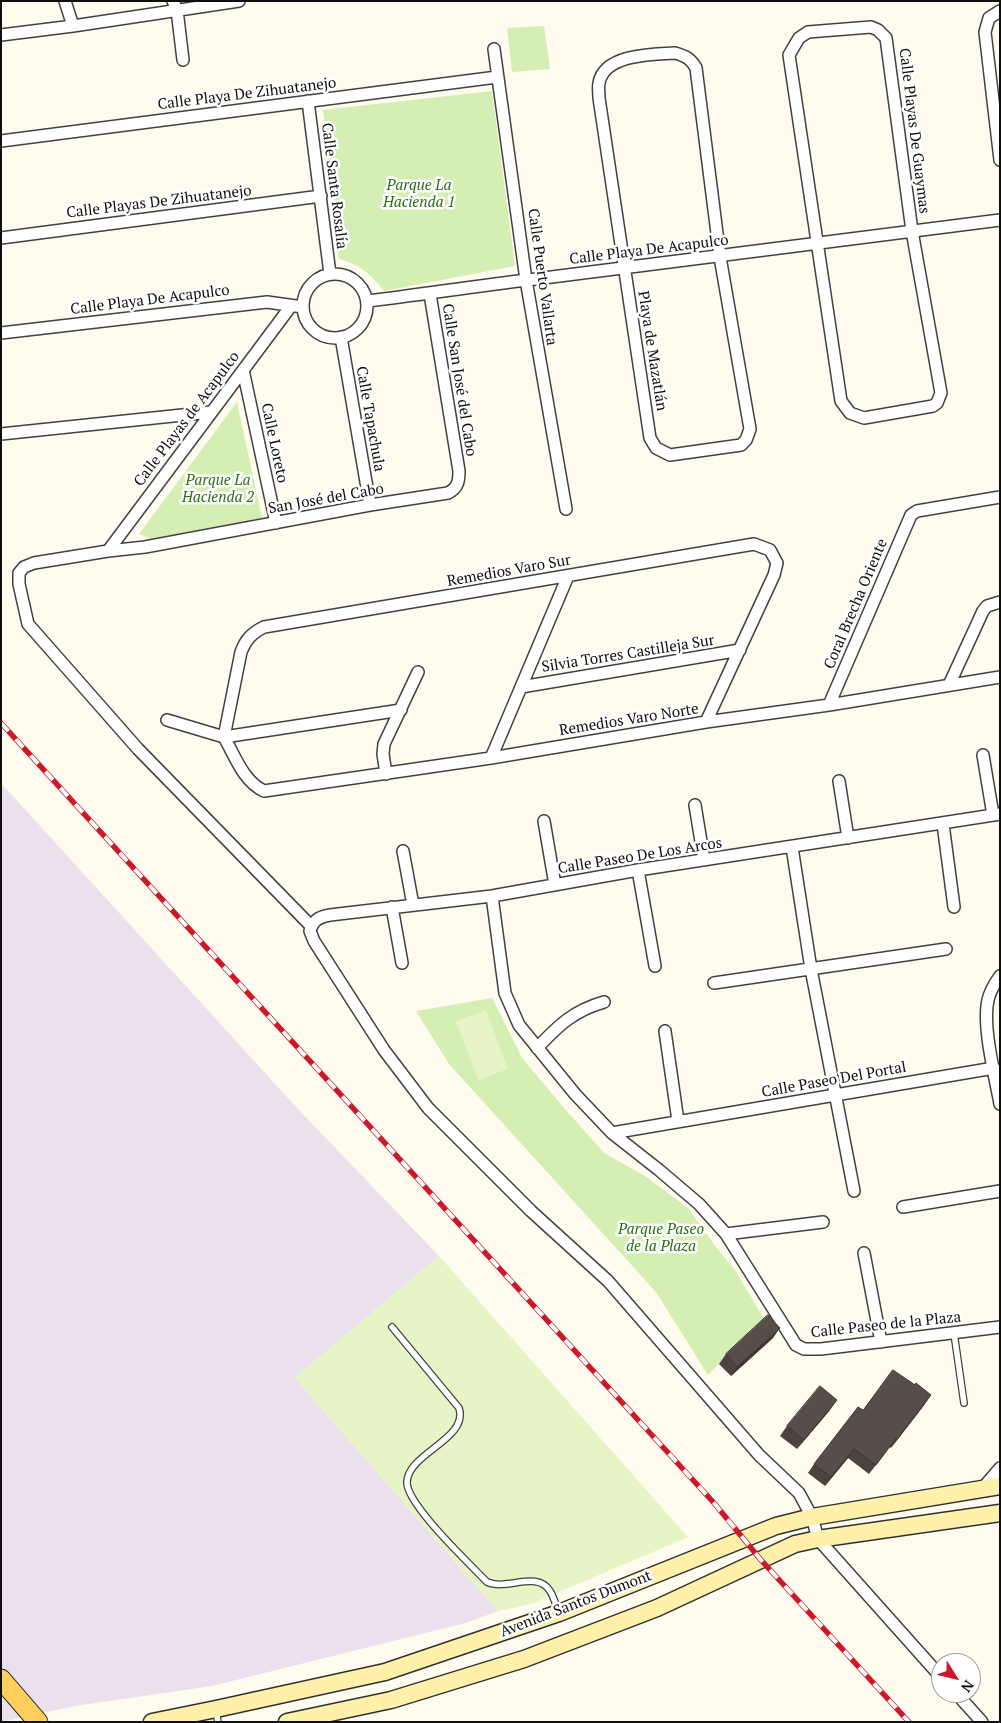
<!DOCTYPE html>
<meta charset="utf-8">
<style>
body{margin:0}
#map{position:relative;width:1001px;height:1723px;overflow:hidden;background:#fffbef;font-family:"PT Serif",serif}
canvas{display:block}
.frame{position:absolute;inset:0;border:2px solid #0e0e0e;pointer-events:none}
.north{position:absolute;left:931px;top:1653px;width:50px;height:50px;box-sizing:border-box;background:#fff;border:1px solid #9f9f9f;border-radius:50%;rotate:126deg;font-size:14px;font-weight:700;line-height:20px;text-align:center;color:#0e0e0e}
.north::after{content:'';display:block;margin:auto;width:18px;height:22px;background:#cd172b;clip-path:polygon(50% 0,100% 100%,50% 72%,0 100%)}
</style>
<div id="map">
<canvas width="1001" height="1723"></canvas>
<div class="frame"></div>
<div class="north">N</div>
</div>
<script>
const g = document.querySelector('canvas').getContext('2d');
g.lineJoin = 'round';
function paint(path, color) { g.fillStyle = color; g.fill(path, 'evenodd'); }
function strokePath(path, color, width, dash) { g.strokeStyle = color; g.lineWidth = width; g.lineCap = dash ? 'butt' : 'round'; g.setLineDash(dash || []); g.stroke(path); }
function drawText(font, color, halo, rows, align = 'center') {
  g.font = font + ' "PT Serif",serif'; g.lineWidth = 5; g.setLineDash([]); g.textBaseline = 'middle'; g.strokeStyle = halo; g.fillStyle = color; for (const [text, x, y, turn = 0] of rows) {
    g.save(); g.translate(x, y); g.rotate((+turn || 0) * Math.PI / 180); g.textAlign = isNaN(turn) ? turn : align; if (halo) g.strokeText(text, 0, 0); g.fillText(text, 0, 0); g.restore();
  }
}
const industrial = new Path2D(`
 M1 783 296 1107 439 1256 295 1378 498 1611 466 1623 212 1686 75 1706 1 1722Z`);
const green = new Path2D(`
 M544 26 550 69 512 72 507 28Z
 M492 91 515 266 384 291C368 271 362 267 338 258L323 110Z
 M237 402 262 518 151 539 139 534Z
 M492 998 522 1058 565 1109 604 1153 645 1176 688 1208 716 1247 735 1270 764 1319 708 1375 656 1292 449 1064 416 1011Z`);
const pitch = new Path2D(`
 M486 1010 508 1069 478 1080 456 1021Z
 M439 1256 688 1537 531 1604 498 1611 295 1378Z`);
const lane = new Path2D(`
 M392 1327 459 1408C469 1439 408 1453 407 1482 406 1504 470 1564 487 1582 507 1591 537 1570 550 1591 554 1597 556 1606 559 1613
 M954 1333 964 1403
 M216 1711 218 1722`);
const street = new Path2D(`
 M65 1 73 26
 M173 1 177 10 183 60
 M1000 11 989 18 985 32 1000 160
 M871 27 878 30 886 38 912 231 941 393 937 403 933 406 864 418 850 413 841 401 789 55 799 38 808 32Z
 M1 35 73 26 239 1
 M494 49 526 280 566 509
 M675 53C686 56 691 59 696 68L720 257 750 429 746 440 741 445 670 455 656 448 650 438 599 98C599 93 598 88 599 83 604 54 653 54 675 53Z
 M308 101 330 274
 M1 141 497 77
 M1 238 321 196
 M303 306a32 32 0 1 1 64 0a32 32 0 1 1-64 0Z
 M367 301C420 295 474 286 528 280 685 261 842 240 1000 220
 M1 333 267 302 303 307
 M341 337 370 505
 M243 370 276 523
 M1 434 211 412
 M108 551 291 306
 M949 685 983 611 987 606 1000 602
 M521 687 740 650
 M829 705 911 515 917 511 1000 497
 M167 720 224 737 401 710
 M706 722 774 575 777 563 770 550 754 544 264 627C252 633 246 639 241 652L224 737C235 756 243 781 264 791L491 758 706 722 829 705 1000 677
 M983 755 993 815
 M491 758 568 576
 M386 774 383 754 384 744 418 672
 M839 781 848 838
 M695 805 704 860
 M544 821 555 885
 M943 824 954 907
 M792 847 811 969 854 1191
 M403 851 413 905
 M638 870 655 966
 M492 896 505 993 519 1025 575 1094 612 1133 659 1170 699 1204 726 1234 796 1345 804 1349H821L1000 1327
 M392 907 402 963
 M311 926 138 749 28 624 19 584V573L24 567 34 563 108 551 145 547 370 505 448 493C458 488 459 481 459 471L430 294
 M1000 976C995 983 990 991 988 1000 982 1026 995 1076 1000 1104
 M714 983 946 949
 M665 1031 678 1121
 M537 1048C559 1025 573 1011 604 1002
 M612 1133 994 1068
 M903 1207 1000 1191
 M726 1234 823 1222
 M864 1253 881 1342
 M982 1489 1000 1468
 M941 1677 818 1539 812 1517 799 1493 759 1455 608 1281 531 1211 428 1108 384 1050 314 941 310 931C313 920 319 917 330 915L492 896 638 870 1000 814
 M956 1693 982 1722`);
const secondary = new Path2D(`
 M152 1722 216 1709 385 1672 559 1613 776 1526 812 1517 1000 1486
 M287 1722 391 1700 524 1659 657 1608 795 1544 818 1539 1000 1513`);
const primary = new Path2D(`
 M1 1679 38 1722`);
const rail = new Path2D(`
 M1 723 714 1503 761 1560 909 1722`);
const wall = new Path2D(`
 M773 1338 731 1376 719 1364 726 1354Z
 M925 1404 891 1448 890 1447 869 1474 848 1458 825 1486 808 1473 814 1464Z
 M830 1410 797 1449 780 1436 787 1426Z`);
const shadedWall = new Path2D(`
 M780 1328 773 1338 731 1376 737 1367Z
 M931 1395 925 1404 891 1448 897 1439Z
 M837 1400 830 1410 797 1449 804 1440Z
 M854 1449 848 1458 825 1486 831 1477Z`);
const building = new Path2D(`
 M768 1315 780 1328 737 1367 726 1354Z
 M893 1370 915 1385 916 1383 931 1395 897 1439 896 1438 876 1465 854 1449 831 1477 814 1464 858 1407 863 1410Z
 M820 1386 837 1400 804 1440 787 1426Z`);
const streetNames = [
 ["Calle Playa De Zihuatanejo",247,94,-7],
 ["Calle Playas De Guaymas",914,131,83],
 ["Calle Santa Rosalía",334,186,83],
 ["Calle Playas De Zihuatanejo",159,202,-7],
 ["Calle Playa De Acapulco",649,250,-7],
 ["Calle Puerto Vallarta",542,277,82],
 ["Calle Playa De Acapulco",150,300,-7],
 ["Playa de Mazatlán",652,351,81],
 ["Calle San José del Cabo",459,380,81],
 ["Calle Playas de Acapulco",187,419,-53],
 ["Calle Tapachula",370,419,80],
 ["Calle Loreto",274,443,78],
 ["San José del Cabo",326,499,-10],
 ["Remedios Varo Sur",509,571,-10],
 ["Coral Brecha Oriente",856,604,-67],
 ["Silvia Torres Castilleja Sur",628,654,-9],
 ["Remedios Varo Norte",629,720,-9],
 ["Calle Paseo De Los Arcos",640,856,-9],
 ["Calle Paseo Del Portal",834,1080,-10],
 ["Calle Paseo de la Plaza",886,1325,-6],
 ["Avenida Santos Dumont",576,1604,-21]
];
const parkNames = [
 ["Parque La",419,186],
 ["Hacienda 1",419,203],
 ["Parque La",218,481],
 ["Hacienda 2",218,498],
 ["Parque Paseo",661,1230],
 ["de la Plaza",661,1247]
];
paint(industrial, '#ebe1ed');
paint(green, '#d5eeb3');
paint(pitch, '#e7f4c6');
strokePath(lane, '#414141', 8);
strokePath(street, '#414141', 14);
strokePath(secondary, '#303030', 19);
strokePath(primary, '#1f1f1f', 21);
strokePath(lane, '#fff', 5.5);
strokePath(street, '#fff', 11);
strokePath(secondary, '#fff0aa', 16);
strokePath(primary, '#ffce5f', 19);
strokePath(rail, '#cd172b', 5.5);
strokePath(rail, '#fff', 4, [11]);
paint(wall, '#4c433f');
paint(shadedWall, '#3e3733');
paint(building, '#584e49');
strokePath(building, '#3e3733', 1);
drawText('15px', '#0e0e0e', '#fff', streetNames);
drawText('italic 15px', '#2e6d17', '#fff', parkNames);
</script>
